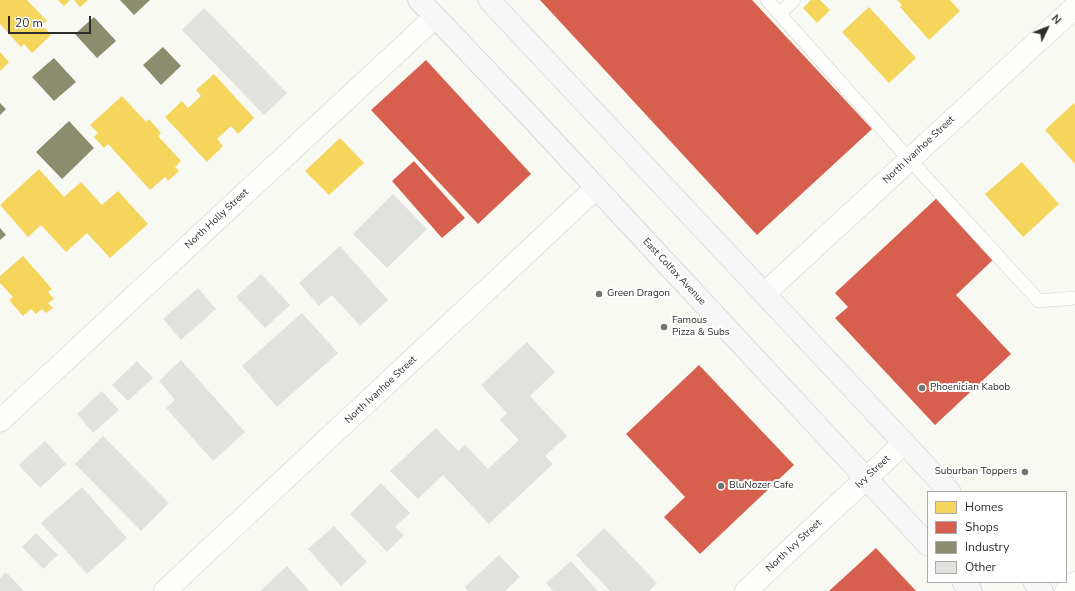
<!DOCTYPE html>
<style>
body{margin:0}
#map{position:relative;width:1075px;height:591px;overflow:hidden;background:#f8f9f3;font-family:"Nunito Sans",sans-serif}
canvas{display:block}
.legend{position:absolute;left:927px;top:491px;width:140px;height:92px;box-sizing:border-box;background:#fff;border:1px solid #ababaa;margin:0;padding:5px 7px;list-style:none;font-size:12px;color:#2d2e2a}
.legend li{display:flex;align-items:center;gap:8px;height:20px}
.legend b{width:20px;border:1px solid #ababaa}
.north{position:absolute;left:1027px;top:8px;width:40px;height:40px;-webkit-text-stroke:3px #fff;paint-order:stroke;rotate:47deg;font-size:11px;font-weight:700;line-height:16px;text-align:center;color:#2d2e2a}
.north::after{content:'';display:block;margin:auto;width:14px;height:18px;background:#2d2e2a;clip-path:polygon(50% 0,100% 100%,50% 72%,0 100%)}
.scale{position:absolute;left:8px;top:16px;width:83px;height:18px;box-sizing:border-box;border:2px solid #2d2e2a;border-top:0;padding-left:5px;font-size:12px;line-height:14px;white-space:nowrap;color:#2d2e2a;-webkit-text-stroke:3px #fff;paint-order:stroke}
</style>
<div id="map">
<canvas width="1075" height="591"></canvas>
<ul class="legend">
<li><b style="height:11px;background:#f6d55c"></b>Homes</li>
<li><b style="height:11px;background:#d6604d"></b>Shops</li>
<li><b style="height:11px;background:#8c8c6e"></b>Industry</li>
<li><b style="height:11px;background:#e1e2dd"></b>Other</li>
</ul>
<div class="north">N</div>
<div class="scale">20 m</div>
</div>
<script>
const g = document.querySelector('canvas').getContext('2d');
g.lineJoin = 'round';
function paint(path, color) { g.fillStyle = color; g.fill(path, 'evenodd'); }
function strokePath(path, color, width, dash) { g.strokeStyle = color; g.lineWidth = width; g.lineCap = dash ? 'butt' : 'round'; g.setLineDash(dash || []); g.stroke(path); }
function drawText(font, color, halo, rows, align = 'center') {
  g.font = font + ' "Nunito Sans",sans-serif'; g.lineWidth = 4; g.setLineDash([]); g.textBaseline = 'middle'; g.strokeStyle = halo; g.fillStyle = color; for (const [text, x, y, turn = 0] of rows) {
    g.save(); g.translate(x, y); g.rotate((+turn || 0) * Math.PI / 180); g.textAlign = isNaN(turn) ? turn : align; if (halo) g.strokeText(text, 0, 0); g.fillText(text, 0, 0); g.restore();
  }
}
const homes = new Path2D(`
 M0 0H27L47 21 42 25 51 35 32 53 24 44 21 47 0 24Z
 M58 0H70L64 6Z
 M74 0H88L80 7Z
 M811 0H820L830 10 817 23 803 8Z
 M897 0H950L960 11 929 40 900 7 902 5Z
 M869 7 916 58 889 83 842 32Z
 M0 52 9 62 0 71Z
 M214 74 254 118 238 134 231 126 217 139 223 146 207 162 165 117 182 101 188 108 201 96 196 90Z
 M122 96 146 122 149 119 161 133 158 136 181 161 175 167 179 171 168 181 165 177 150 190 108 144 104 148 94 137 98 133 90 125Z
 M1074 103 1075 105V164L1045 130Z
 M340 138 364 163 329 195 305 171Z
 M1022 162 1059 204 1023 237 985 194Z
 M39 169 64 197 81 182 102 205 118 191 148 224 110 258 87 233 66 252 41 225 28 237 0 205Z
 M23 256 52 289 48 292 54 299 48 303 53 308 46 313 42 309 36 314 31 309 23 316 9 300 13 297 0 283V276Z`);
const shops = new Path2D(`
 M540 0H752L872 129 757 235Z
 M426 60 531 174 478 224 371 110Z
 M414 161 465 218 442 238 392 181Z
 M939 196 996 257 956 295 1011 354 935 425 835 318 848 307 835 293Z
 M699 365 794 465 700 554 664 517 685 497 626 434Z
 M876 548 916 591H829Z`);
const industry = new Path2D(`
 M120 0H150L134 15Z
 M94 17 116 41 97 58 75 34Z
 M163 47 181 66 161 85 143 65Z
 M54 58 76 82 54 101 32 77Z
 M0 103 6 109 0 115Z
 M69 121 94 148 62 179 36 152Z
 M0 228 6 235 0 240Z`);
const building = new Path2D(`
 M204 8 287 93 264 115 182 30Z
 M393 194 427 229 387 268 353 234Z
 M340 246 388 300 360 326 332 295 319 306 299 283Z
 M261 274 290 305 265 328 236 297Z
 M198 288 216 309 181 340 163 319Z
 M302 313 338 353 277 407 242 366Z
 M527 342 555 372 530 396 567 436 545 456 553 464 489 524 443 475 418 499 390 471 436 428 458 451 465 445 488 469 519 440 500 420 507 413 481 385Z
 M181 360 245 432 213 461 166 408 175 400 159 381Z
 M137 361 153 378 128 401 112 385Z
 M102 391 119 410 93 433 77 414Z
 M103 436 169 503 141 531 75 464Z
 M45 441 66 464 40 488 19 465Z
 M381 483 410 513 395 527 404 535 387 552 350 514Z
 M82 487 127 538 87 574 41 523Z
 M334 526 367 562 341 586 308 549Z
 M604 528 657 583 649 591H610L576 555Z
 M36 533 58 555 43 569 22 547Z
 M499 555 520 577 505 591H468L465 587Z
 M571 561 598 591H553L546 583Z
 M287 566 309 591H260Z
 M6 572 24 591H0V578Z`);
const service = new Path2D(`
 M767 0 909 159 1039 301 1075 298
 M780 13 794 0`);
const minor = new Path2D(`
 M765 293 1075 7
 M0 421 435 17
 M165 591 596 188
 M746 591 904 443
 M1066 591 1075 583`);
const primary = new Path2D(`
 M419 0 524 110 928 545
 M489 0 950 492
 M963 582 971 591
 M1034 582 1042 591`);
const markers = [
 [599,294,4,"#747570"],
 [664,327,4,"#747570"],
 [922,388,4,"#747570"],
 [1025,472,4,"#747570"],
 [721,486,4,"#747570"]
];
const streetNames = [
 ["North Ivanhoe Street",919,150,-43],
 ["North Holly Street",217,219,-43],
 ["East Colfax Avenue",674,272,47],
 ["North Ivanhoe Street",381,390,-43],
 ["Ivy Street",873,472,-43],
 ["North Ivy Street",794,546,-43]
];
const poiNames = [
 ["Green Dragon",607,294],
 ["Famous",672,321],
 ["Pizza & Subs",672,333],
 ["Phoenician Kabob",930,388],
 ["Suburban Toppers",1017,472,"right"],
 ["BluNozer Cafe",729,486]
];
paint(homes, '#f6d55c');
paint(shops, '#d6604d');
paint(industry, '#8c8c6e');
paint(building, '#e1e2dd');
strokePath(service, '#d0d1cc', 14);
strokePath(minor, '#d0d1cc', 23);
strokePath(primary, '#c8c8c9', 23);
strokePath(service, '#fefefd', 13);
strokePath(minor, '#fefefd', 22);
strokePath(primary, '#f7f7f8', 22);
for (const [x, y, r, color] of markers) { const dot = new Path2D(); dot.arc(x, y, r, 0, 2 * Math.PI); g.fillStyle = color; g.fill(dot); strokePath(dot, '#fff', 1.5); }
drawText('10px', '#2d2e2a', '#fff', streetNames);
drawText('10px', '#2d2e2a', '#fff', poiNames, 'left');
</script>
